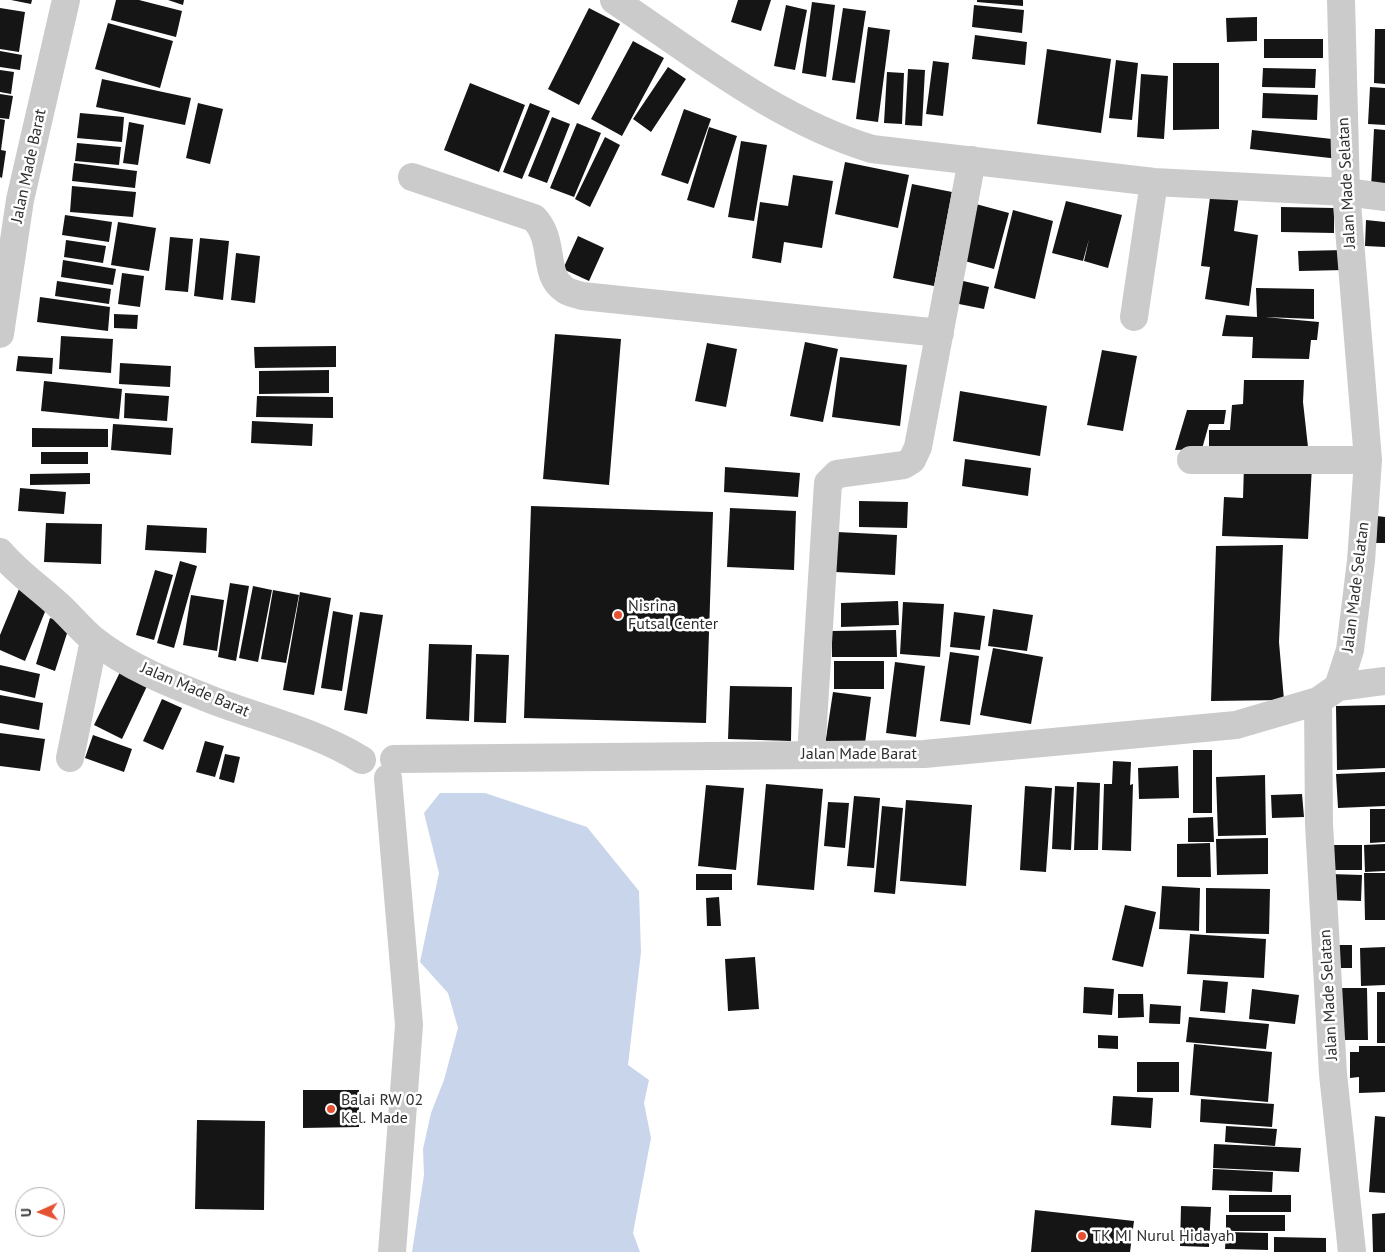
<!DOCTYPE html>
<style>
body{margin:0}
#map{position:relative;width:1385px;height:1252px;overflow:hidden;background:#fff;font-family:"PT Sans",sans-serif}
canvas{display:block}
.north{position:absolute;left:15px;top:1187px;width:50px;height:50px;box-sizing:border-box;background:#fff;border:1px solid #ababab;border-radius:50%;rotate:268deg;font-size:14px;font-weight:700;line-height:20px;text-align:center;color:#2e2e2e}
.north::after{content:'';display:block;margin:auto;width:18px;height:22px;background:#e45232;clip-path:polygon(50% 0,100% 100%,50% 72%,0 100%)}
</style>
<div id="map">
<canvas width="1385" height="1252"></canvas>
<div class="north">U</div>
</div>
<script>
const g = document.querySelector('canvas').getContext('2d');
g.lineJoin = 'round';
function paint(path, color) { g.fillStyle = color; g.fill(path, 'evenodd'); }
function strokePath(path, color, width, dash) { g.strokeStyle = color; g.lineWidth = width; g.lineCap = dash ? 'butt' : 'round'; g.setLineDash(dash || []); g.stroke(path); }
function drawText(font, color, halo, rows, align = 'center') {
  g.font = font + ' "PT Sans",sans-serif'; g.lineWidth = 5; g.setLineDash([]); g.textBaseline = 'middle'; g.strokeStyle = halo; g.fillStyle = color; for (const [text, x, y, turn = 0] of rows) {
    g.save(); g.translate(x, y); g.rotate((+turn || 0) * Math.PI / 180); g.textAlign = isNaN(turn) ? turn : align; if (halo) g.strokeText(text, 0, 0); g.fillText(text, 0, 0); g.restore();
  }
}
const water = new Path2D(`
 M440 793H485L587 827 639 891 641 952 628 1065 649 1080 644 1103 651 1138 633 1233 640 1252H412L424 1175 423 1149 431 1113 444 1080 458 1028 448 993 420 962 439 873 424 813Z`);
const building = new Path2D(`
 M11 0H32L31 4Z
 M116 0H139L182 11 176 37 111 20Z
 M168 0H184L183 5Z
 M738 0H771L761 31 731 22Z
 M977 0H1023V6L977 2Z
 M812 2 835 5 826 77 802 73Z
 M786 5 807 10 795 70 774 66Z
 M974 5 1024 10 1022 33 972 27Z
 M0 8 25 12 19 52 0 49Z
 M589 8 620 24 579 105 548 89Z
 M843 8 866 11 855 83 832 80Z
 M1257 17V41L1227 42 1226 18Z
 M108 23 173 41 160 88 95 69Z
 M868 27 890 30 878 122 856 119Z
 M1375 29H1385V84L1374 83Z
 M975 35 1027 42 1025 65 972 59Z
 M1264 39H1323V58H1264Z
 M633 41 664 58 622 136 591 119Z
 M1047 49 1111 59 1101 133 1037 124Z
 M0 51 22 55 20 70 0 67Z
 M1116 60 1138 63 1132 120 1109 118Z
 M933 61 949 63 943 116 926 114Z
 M1173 63H1219V129L1173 130Z
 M668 67 686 79 651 132 633 119Z
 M1263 68 1316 69 1315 88 1262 87Z
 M908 69 925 70 922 126 905 125Z
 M0 70 14 72 11 94 0 92Z
 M887 72 904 73 902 124 884 123Z
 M1141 74 1168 76 1164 139 1137 137Z
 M102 79 191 98 185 125 96 107Z
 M470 83 525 105 499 172 444 150Z
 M1370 87 1385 88V125L1368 124Z
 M1263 93 1318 95 1317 120 1262 118Z
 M0 94 13 96 9 119 0 118Z
 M198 103 223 109 210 164 186 158Z
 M530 103 550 111 522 179 503 172Z
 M684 109 711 119 688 184 661 175Z
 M80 113 124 117 122 142 77 138Z
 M552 117 570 124 547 183 528 176Z
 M0 119 5 120 1 150 6 151 2 178 0 177Z
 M129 122 144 125 138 165 123 163Z
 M577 123 601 133 574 197 550 188Z
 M709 127 737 136 714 208 687 200Z
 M1374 129 1385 130V188H1371Z
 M1252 130 1341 140 1339 159 1250 149Z
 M605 137 620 145 590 207 575 199Z
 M741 141 767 145 754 221 728 217Z
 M77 143 121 147 119 165 75 161Z
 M845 162 909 175 898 228 835 214Z
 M74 163 137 171 135 188 72 181Z
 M793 175 833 181 822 248 784 242 781 263 752 258 760 202 788 206Z
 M912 184 952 192 934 286 893 278Z
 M72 186 136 192 133 217 70 212Z
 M1211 190 1239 194 1234 231 1258 235 1249 306 1205 299 1210 267 1201 266Z
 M1066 201 1122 215 1108 268 1084 261 1089 239 1083 261 1052 253Z
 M976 204 1009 213 994 269 961 260Z
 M1281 207 1334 208V233L1281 232Z
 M1013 210 1053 221 1035 299 994 288Z
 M65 215 112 222 109 242 62 235Z
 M1366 220 1385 222V247L1365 246Z
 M118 222 156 228 149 271 111 265Z
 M578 236 604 248 589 281 563 269Z
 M170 237 193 239 188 292 165 290Z
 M200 238 229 241 223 300 194 296Z
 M66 240 106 246 103 263 64 257Z
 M1345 250V270L1299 271 1298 251Z
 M236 253 260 256 255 303 231 300Z
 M63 260 116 269 113 285 61 277Z
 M122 273 144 276 140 307 118 304Z
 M959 280 989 287 984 309 954 303Z
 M57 281 111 289 109 304 55 296Z
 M1256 288 1314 289V319L1265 317 1319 322 1317 340H1311L1309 359 1252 358 1253 337 1222 336 1226 315 1257 317Z
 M40 297 110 307 108 331 37 322Z
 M114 314 138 315 137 329 114 328Z
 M555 334 621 339 609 485 543 479Z
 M61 336 113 339 111 373 59 369Z
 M805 342 838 349 823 422 790 416Z
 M707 343 737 349 726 407 695 401Z
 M336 346V367L255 368 254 347Z
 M1102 350 1137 356 1123 431 1087 425Z
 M18 356 53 358 52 374 16 371Z
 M840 357 907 365 900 426 832 417Z
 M120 363 171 366 170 387 119 384Z
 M329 370V393L259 394V371Z
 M1244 380H1304L1303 402 1308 447 1209 446V430H1230L1232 405 1243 404Z
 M44 381 122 389 119 419 41 411Z
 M960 391 1047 406 1040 456 953 441Z
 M125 393 169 396 167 421 124 418Z
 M257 396 333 397V418L256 417Z
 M1187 410H1226L1224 424H1209L1202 449 1175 450Z
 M252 421 313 424 312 446 251 443Z
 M113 424 173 428 171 455 111 450Z
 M32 428 108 429V447H32Z
 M41 452H88V464H41Z
 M965 459 1031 468 1028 496 962 486Z
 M1244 466H1312L1308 539 1222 536 1224 497 1243 498Z
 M725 467 800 473 798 497 724 492Z
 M90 473V484L30 485V474Z
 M20 488 66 492 64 514 18 511Z
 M859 501 908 502 907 528 859 527Z
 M531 506 713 512 706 723 524 718Z
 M730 508 796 511 794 570 727 567Z
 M1377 516 1385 517V543H1376Z
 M46 523 102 524 101 564 44 562Z
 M147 525 207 528 206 553 145 550Z
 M837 532 897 535 895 575 835 572Z
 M1283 545 1279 642 1284 700 1211 701 1216 546Z
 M180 561 197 566 174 648 157 643Z
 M155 570 173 575 154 640 136 635Z
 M230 583 249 586 236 661 218 657Z
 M253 586 272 590 258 662 239 658Z
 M19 589 49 602 25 661 0 650V635Z
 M273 590 299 595 286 663 261 659Z
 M300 592 331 598 314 695 283 690Z
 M191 595 224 600 217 651 183 645Z
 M898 601 899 625 841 627V603Z
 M903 602 944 604 940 657 900 654Z
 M993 609 1033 615 1027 651 988 646Z
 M333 611 353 615 342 691 321 688Z
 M360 612 383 615 367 714 344 710Z
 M954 612 985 616 980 650 950 647Z
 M50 618 70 624 55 671 36 664Z
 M896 630 897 657H832V631Z
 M429 644 472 645 469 721 426 719Z
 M993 648 1043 657 1031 724 980 715Z
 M950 652 979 656 970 725 940 721Z
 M476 654 509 655 506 723 474 722Z
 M834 661H884V689H834Z
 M895 662 925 666 916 737 886 733Z
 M0 665 40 674 35 698 0 690Z
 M122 668 149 682 122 739 94 725Z
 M730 686 792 687 791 741 728 739Z
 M833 692 871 697 864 751 825 745Z
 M0 695 43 703 39 730 0 723Z
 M162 699 182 708 163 750 143 741Z
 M1385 705V768L1337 770 1336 706Z
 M0 733 45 739 40 771 0 766Z
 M93 735 132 749 124 772 85 758Z
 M205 741 224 746 215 777 196 772Z
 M1193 750H1212V813H1193Z
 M225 754 240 757 234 783 219 779Z
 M1113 761 1131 762 1130 785 1133 784 1131 851 1102 850 1104 784H1112Z
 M1178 766 1179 798 1139 799 1138 768Z
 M1385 772V806L1338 808 1336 774Z
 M1265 775 1266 835 1218 836 1216 777Z
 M1077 782 1100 783 1098 850H1074Z
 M766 784 823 789 814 890 757 885Z
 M706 785 744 788 736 870 698 866Z
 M1025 786 1052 788 1046 872 1020 870Z
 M1055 786 1074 787 1071 850 1052 849Z
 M1302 794 1304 817 1272 818 1271 795Z
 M854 796 880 798 874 868 847 866Z
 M906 800 972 805 966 886 900 881Z
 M828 802 849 803 845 848 824 846Z
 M882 806 903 808 895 894 874 892Z
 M1370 809H1385V842L1370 843Z
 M1213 817 1214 842H1188V818Z
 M1268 838V874L1217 875 1216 839Z
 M1210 843 1211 877H1177V844Z
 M1385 844V871L1365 872 1364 845Z
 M1326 845H1362V870H1326Z
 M1364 873H1385V920H1365Z
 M696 874H732V890H696Z
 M1330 874 1362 875 1361 901 1329 900Z
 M1162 886 1200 888 1199 931 1159 929Z
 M1206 888 1270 889 1269 934 1206 933Z
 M719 897 721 926H707L706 898Z
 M1125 905 1156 912 1143 967 1112 960Z
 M1190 934 1266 939 1264 978 1187 974Z
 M1329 945H1352V968H1329Z
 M1385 947V985L1361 986 1360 948Z
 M755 957 759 1009 728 1011 725 959Z
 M1203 980 1228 982 1225 1013 1200 1011Z
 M1084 987 1114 989 1112 1015 1083 1013Z
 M1336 988H1367L1368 1040H1337Z
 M1252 989 1299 995 1295 1024 1249 1019Z
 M1377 992H1385V1043H1377Z
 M1118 994H1143L1144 1017 1118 1018Z
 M1150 1004 1181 1006 1180 1024 1149 1023Z
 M1189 1017 1269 1024 1266 1049 1186 1042Z
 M1098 1035 1118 1036V1049L1098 1048Z
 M1194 1044 1272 1052 1268 1102 1190 1095Z
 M1359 1046H1385V1092L1359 1093V1077L1350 1078V1052H1359Z
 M1137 1062H1179V1092H1137Z
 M303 1090H359V1127L303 1128Z
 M1113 1096 1153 1098 1151 1128 1111 1125Z
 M1201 1099 1274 1104 1272 1127 1200 1122Z
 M1375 1116 1385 1117V1193L1369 1192Z
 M197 1120 265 1121 264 1210 195 1209Z
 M1226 1126 1277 1129 1275 1146 1225 1142Z
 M1214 1144 1301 1148 1299 1172 1213 1168Z
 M1213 1169 1273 1172 1272 1192 1212 1190Z
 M1229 1195H1291V1212H1229Z
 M1181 1206 1211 1207 1209 1247 1180 1246Z
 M1035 1210 1134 1221 1130 1252H1031Z
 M1385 1213V1252H1373L1372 1214Z
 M1226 1215H1285V1231H1226Z
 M1226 1232 1268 1233V1250L1225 1249Z
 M1274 1237 1326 1238V1252H1274Z`);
const minor = new Path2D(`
 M614 0C696 55 777 120 872 149L1154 182 1346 192 1385 197
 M1341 0 1346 192 1368 460 1361 561 1350 650 1338 687 1318 701 1319 824 1333 1074 1352 1252
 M412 177 534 218C556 241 542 274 564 289 568 293 577 294 582 296L940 333
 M1134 317 1154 182
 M0 334 20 200 66 0
 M1191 460H1368
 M0 552C16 571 37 586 56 603 69 614 80 629 94 640 128 667 171 684 212 700 262 719 317 732 362 760
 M1338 687 1385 681
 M811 754 828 483 837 474 904 465 912 460 918 447 972 160
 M70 758 94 640
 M394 759 924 754 1236 725 1318 701
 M388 778 409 1025 392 1252`);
const markers = [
 [618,615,5,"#e45232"],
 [331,1109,5,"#e45232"],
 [1082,1236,5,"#e45232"]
];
const streetNames = [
 ["Jalan Made Barat",29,166,-78],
 ["Jalan Made Selatan",1347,183,-93],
 ["Jalan Made Selatan",1356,587,-83],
 ["Jalan Made Barat",195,690,23],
 ["Jalan Made Barat",859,754],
 ["Jalan Made Selatan",1329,995,-93]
];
const poiNames = [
 ["Nisrina",628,606],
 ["Futsal Center",628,624],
 ["Balai RW 02",341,1100],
 ["Kel. Made",341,1118],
 ["TK MI Nurul Hidayah",1092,1236]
];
paint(water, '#c8d5eb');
paint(building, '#151515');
strokePath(minor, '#cbcbcb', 28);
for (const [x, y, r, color] of markers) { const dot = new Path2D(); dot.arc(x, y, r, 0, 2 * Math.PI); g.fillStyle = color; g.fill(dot); strokePath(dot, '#fff', 2); }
drawText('16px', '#2e2e2e', '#fff', streetNames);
drawText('16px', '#2e2e2e', '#fff', poiNames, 'left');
</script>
